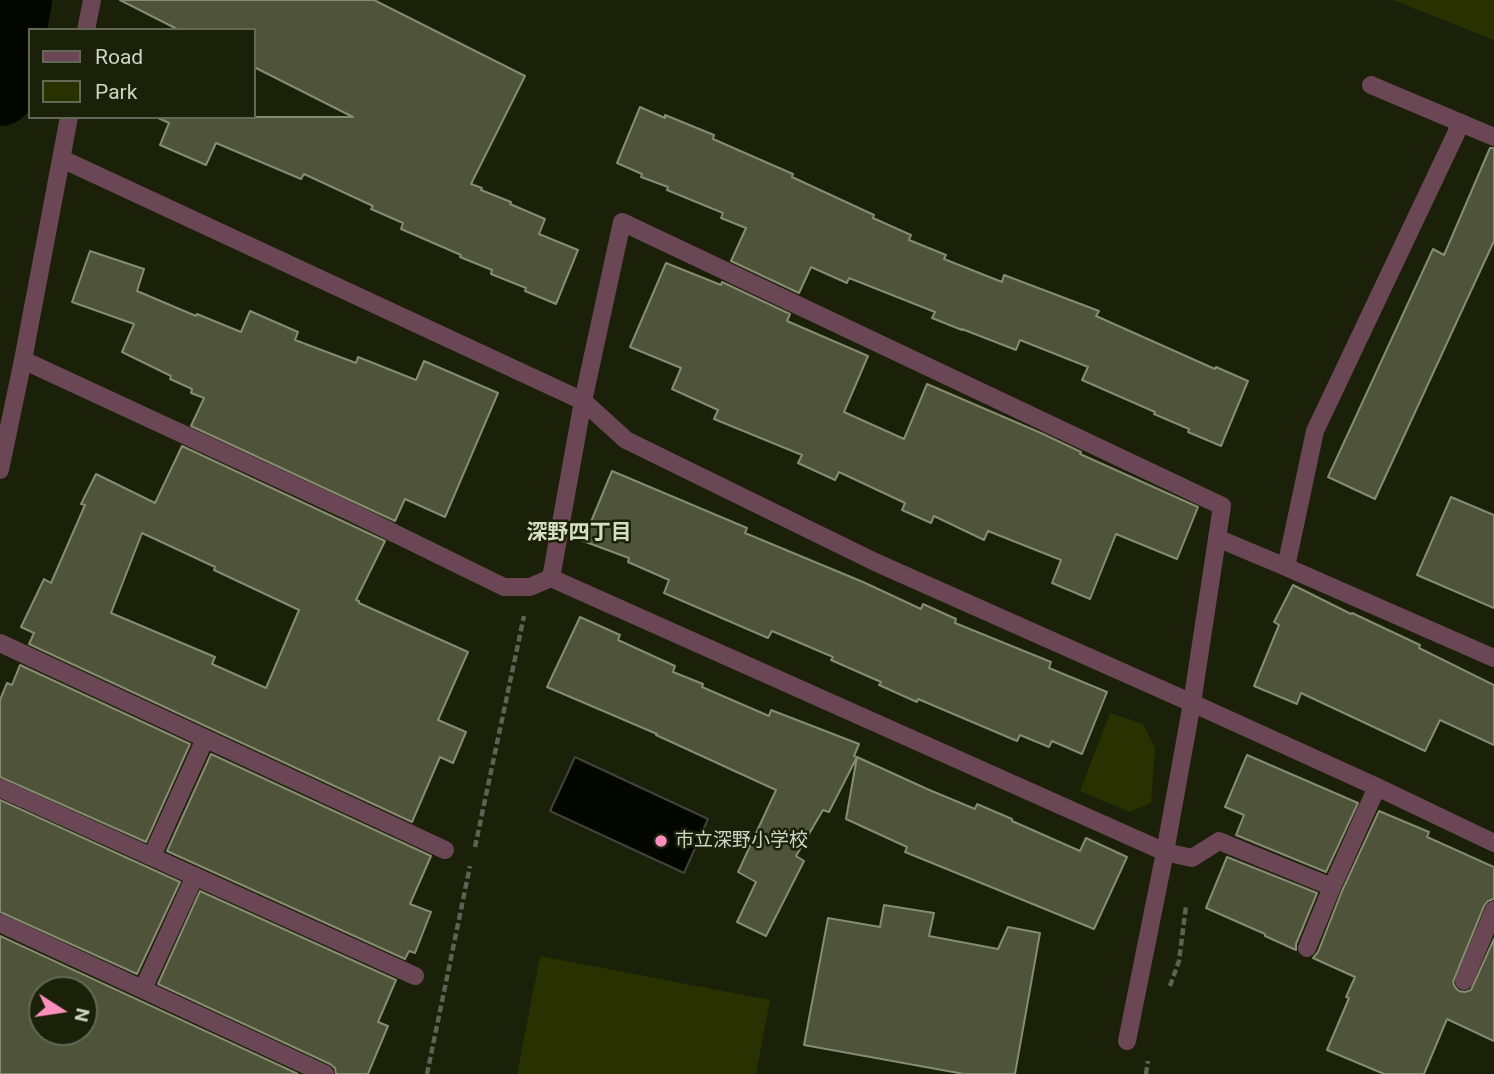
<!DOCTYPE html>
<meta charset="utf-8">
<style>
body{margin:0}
#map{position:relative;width:1494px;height:1074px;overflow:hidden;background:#1b2008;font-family:Roboto,sans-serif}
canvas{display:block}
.legend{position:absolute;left:28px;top:28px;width:228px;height:91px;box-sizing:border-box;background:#1b2008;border:2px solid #636854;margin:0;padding:9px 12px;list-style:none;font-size:21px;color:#d0d3c5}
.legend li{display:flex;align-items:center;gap:14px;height:35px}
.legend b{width:35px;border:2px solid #636854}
.north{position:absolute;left:28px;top:976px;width:70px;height:70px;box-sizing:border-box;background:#1b2008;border:2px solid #636854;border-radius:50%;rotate:102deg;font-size:19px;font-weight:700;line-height:28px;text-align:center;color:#d0d3c5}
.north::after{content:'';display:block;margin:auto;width:24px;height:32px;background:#fe8ebd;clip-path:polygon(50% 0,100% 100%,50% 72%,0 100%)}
</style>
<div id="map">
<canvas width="1494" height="1074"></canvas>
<ul class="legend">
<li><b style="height:9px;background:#6b4654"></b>Road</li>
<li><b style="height:19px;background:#2a3101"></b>Park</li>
</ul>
<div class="north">N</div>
</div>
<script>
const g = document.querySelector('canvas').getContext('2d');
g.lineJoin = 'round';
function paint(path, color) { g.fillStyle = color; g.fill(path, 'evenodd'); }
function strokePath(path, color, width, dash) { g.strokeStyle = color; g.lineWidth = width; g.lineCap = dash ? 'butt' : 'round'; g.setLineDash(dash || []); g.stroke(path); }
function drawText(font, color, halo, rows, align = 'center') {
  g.font = font + ' Roboto,"Noto Sans JP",sans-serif'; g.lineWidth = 5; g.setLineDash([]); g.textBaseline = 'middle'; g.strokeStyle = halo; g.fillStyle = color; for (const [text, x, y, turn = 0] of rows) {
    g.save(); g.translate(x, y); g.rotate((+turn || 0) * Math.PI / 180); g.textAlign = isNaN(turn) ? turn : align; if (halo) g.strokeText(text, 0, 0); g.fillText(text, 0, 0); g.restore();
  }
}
const green = new Path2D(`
 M1393 0H1494V40Z
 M1110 713 1143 724 1155 748 1151 803 1130 812 1080 791Z
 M540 956 770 1000 756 1074H517Z`);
const water = new Path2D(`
 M575 757 708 819 684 873 550 811Z`);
const river = new Path2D(`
 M0 91 17 0`);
const building = new Path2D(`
 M120 0H374L525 76 471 184 482 188 481 190 511 202 510 204 545 219 539 234 578 250 556 304 525 291 526 288 491 274 492 270 460 257 461 255 401 229 403 223 371 209 373 206 304 174 301 179 216 143 206 165 160 145 169 123 156 117H353L254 67V30H179Z
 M640 107 665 118V115L714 135 713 139 793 174 792 177 874 215 873 218 911 235 909 240 946 255 944 259 1002 282 1004 275 1099 311 1096 316 1215 369 1216 367 1248 381 1221 446 1188 432 1189 429 1154 414 1155 412 1082 380 1088 367 1020 340 1016 350 962 329V330L932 318 935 312 849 278 847 283 811 267 799 293 731 261 746 228 721 218 723 213 667 190 668 187 641 177 642 174 617 163Z
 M1490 148H1494V241L1375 499 1328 477 1433 249 1444 255Z
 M90 251 144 269 137 291 196 316 197 314 241 332 250 311 298 332 295 340 356 363 358 357 416 380 424 361 498 393 445 517 405 499 395 521 191 426 204 398 191 393 192 389 170 379 171 376 122 352 134 324 72 302Z
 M666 263 721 285 722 282 790 314 787 321 868 356 844 412 904 439 927 384 1041 433 1081 452 1080 454 1198 507 1177 559 1116 534 1090 599 1052 583 1061 560 988 531 984 540 934 516 931 523 902 510 905 503 839 472 835 480 798 463 802 455 714 419 718 410 672 389 681 368 630 347Z
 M182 446 385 541 356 600 359 601V603L468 652 438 720 466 732 453 763 440 757 412 822 29 644 34 633 21 627 44 579 51 583 85 505 81 504 96 474 155 503ZM142 533 215 567 214 570 299 610 266 688 212 664 215 657 111 613Z
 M612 471 747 528 745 533 863 582 921 609 923 604 956 619 955 623 1051 662 1049 668 1107 692 1082 754 1052 741 1049 747 1020 735 1017 741 918 699 917 702 879 685 881 682 831 660 833 657 772 631 768 638 664 593 669 580 628 562 629 558 583 541Z
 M1451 497 1494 515V608L1417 575Z
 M1293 585 1351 614 1352 613 1420 645 1419 648 1494 685V745L1440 720 1425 751 1301 693 1297 704 1254 686 1279 625 1274 622Z
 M580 617 620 635 618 640 675 666 673 672 703 684 702 687 769 716 771 710 859 744 854 756 857 757 829 812 823 810 796 856 804 861 766 936 737 922 756 882 738 872 776 790 656 735 657 734 547 687Z
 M20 665 190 744 146 842 0 777V700L7 683 12 685Z
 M211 754 431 856 410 904 431 912 415 953 409 951 405 959 167 851Z
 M1247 755 1358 803 1326 872 1236 835 1244 815 1225 807Z
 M857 757 927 789 975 809 977 804 1012 819V821L1080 851 1086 838 1127 857 1094 929 905 852 907 847 846 819Z
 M0 800 180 882 137 974 0 912Z
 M1379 811 1429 832 1427 837 1494 867V899L1488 901 1484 906 1453 982 1455 987 1459 991 1465 992 1471 990 1494 939V1041L1447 1019 1424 1074H1384L1327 1050 1349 998 1346 997 1355 977 1313 958 1318 952 1342 891Z
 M1227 857 1317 893 1296 944V950L1265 936V934L1206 908Z
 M200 891 396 980 378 1022 388 1026 368 1074H336L335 1068 330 1064 158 984Z
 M884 905 934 913 929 936 998 949 1008 927 1040 933 1015 1074H964L804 1045 828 918 880 927Z
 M0 936 298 1074H0ZM42 990H84V1032H42Z`);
const path = new Path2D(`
 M475 847 524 616
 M1170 986 1179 961 1186 906
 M427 1074 470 866
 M1146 1074 1148 1061`);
const service = new Path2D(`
 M1461 123 1315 431 1286 567 1494 658
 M1217 538 1286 567
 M0 643 445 850
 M0 788 415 976
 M152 856 205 739
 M143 989 195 876`);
const minor = new Path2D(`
 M1371 85 1494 137
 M23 360 351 512 504 587H530L551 578 1165 852 1192 858 1219 841 1332 887 1377 787
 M551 578 583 401 622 222 1222 506 1192 703 1165 852 1127 1041
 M0 923 325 1074
 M1307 948 1332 887
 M1464 981 1494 910`);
const tertiary = new Path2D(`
 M86 30 92 0
 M62 159 583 401 626 440 875 562 1192 703 1377 787 1494 843
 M0 470 23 360 69 117`);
const markers = [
 [661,841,7,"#fe8ebd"]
];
const poiNames = [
 ["市立深野小学校",675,841]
];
const neighbourhoodNames = [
 ["深野四丁目",579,534]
];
paint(green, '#2a3101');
paint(water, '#040600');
strokePath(water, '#41443b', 2);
strokePath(river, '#040600', 70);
paint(building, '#4e533a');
strokePath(building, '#868c71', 2);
strokePath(path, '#5e624e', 4.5, [7, 3.5]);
strokePath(service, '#6b4654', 18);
strokePath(minor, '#6b4654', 18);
strokePath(tertiary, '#6b4654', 18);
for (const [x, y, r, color] of markers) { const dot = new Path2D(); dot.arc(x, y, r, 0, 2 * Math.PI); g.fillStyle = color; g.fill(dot); strokePath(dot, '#1b2008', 2.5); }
drawText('19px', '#d0d3c5', '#1b2008', poiNames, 'left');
drawText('bold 21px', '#d7dec0', '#1b2008', neighbourhoodNames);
</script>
